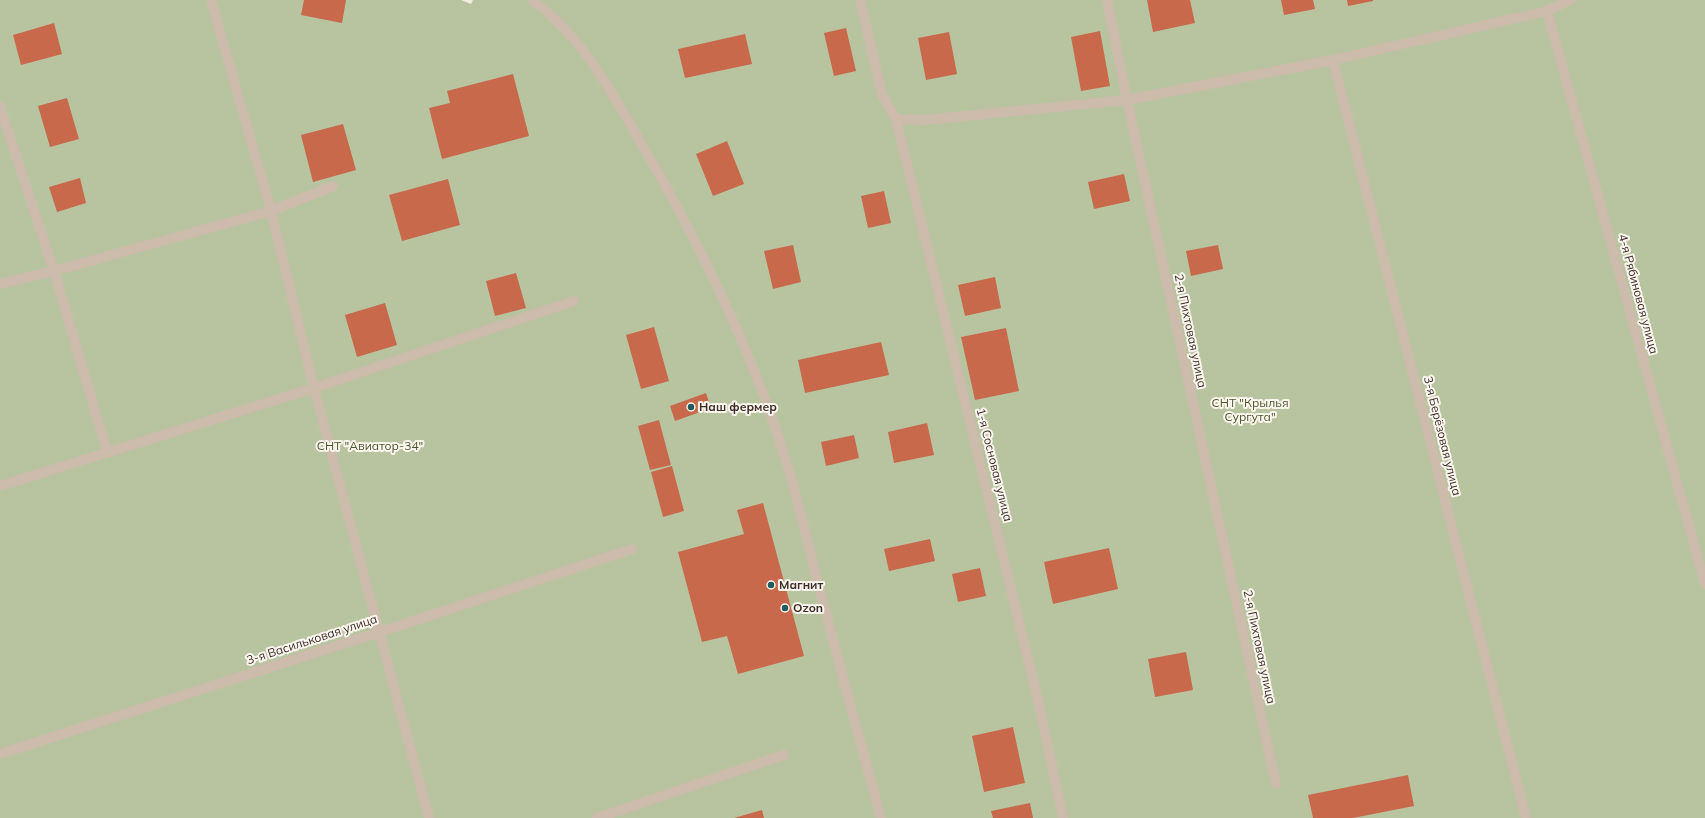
<!DOCTYPE html>
<meta charset="utf-8">
<style>
body{margin:0}
canvas{display:block;background:#f4ebe1}
</style>
<canvas width="1705" height="818"></canvas>
<script>
const g = document.querySelector('canvas').getContext('2d');
g.lineJoin = 'round';
function paint(path, color) { g.fillStyle = color; g.fill(path, 'evenodd'); }
function strokePath(path, color, width, dash) { g.strokeStyle = color; g.lineWidth = width; g.lineCap = dash ? 'butt' : 'round'; g.setLineDash(dash || []); g.stroke(path); }
function drawText(font, color, halo, rows, align = 'center') {
  g.font = font + ' Mulish,sans-serif'; g.lineWidth = 4; g.setLineDash([]); g.textBaseline = 'middle'; g.strokeStyle = halo; g.fillStyle = color; for (const [text, x, y, turn = 0] of rows) {
    g.save(); g.translate(x, y); g.rotate((+turn || 0) * Math.PI / 180); g.textAlign = isNaN(turn) ? turn : align; if (halo) g.strokeText(text, 0, 0); g.fillText(text, 0, 0); g.restore();
  }
}
const green = new Path2D(`
 M0 0H461L471 4 473 0H1705V818H0Z`);
const building = new Path2D(`
 M304 0H346L342 23 301 15Z
 M1147 0H1190L1195 23 1153 32Z
 M1281 0H1313L1315 9 1284 15Z
 M1347 0H1373V1L1348 6Z
 M54 23 62 54 21 65 13 35Z
 M846 28 856 71 834 76 824 33Z
 M1100 31 1110 86 1081 91 1071 37Z
 M949 32 957 74 926 80 918 38Z
 M745 34 752 64 685 78 678 49Z
 M513 74 529 136 442 159 429 108 450 103 447 91Z
 M67 98 79 139 50 147 38 106Z
 M343 124 356 170 313 182 301 135Z
 M727 141 744 184 713 196 696 154Z
 M1124 174 1130 201 1094 209 1088 182Z
 M80 178 86 203 57 212 49 187Z
 M448 179 460 225 402 241 389 195Z
 M884 191 891 223 868 228 861 196Z
 M793 245 801 282 773 289 764 251Z
 M1218 245 1223 269 1191 276 1186 251Z
 M516 273 526 308 495 316 486 281Z
 M995 277 1001 308 965 316 958 285Z
 M385 303 397 345 357 357 345 315Z
 M654 327 669 381 641 389 626 335Z
 M1006 328 1019 391 975 400 961 337Z
 M881 342 889 375 805 393 798 360Z
 M706 393 711 408 675 421 670 406Z
 M659 420 671 465 650 470 638 426Z
 M927 423 934 455 894 463 888 432Z
 M854 435 859 458 826 466 821 442Z
 M672 466 684 511 663 517 651 472Z
 M763 503 804 656 738 674 727 636 702 642 678 552 744 534 737 510Z
 M930 539 935 561 889 571 884 549Z
 M1109 548 1118 589 1053 604 1044 562Z
 M980 568 986 596 958 602 952 574Z
 M1186 652 1193 690 1155 697 1148 659Z
 M1013 727 1025 783 984 792 972 736Z
 M1408 775 1414 806 1353 818H1313L1308 795Z
 M1030 803 1033 818H993L991 811Z
 M762 810 764 818H734Z`);
const lane = new Path2D(`
 M0 107 54 271 107 452
 M0 284 54 271 271 211 333 186
 M0 486 314 388 574 301
 M597 818 784 755`);
const street = new Path2D(`
 M211 0 271 211 314 388 429 818
 M532 0C582 36 611 91 641 143 689 225 732 310 765 399 789 461 804 527 820 591 840 667 860 742 881 818
 M860 0 882 94 896 119 924 120 1127 100 1333 60 1547 11 1570 0
 M1107 0 1127 100 1276 784
 M1547 11 1705 584
 M1333 60 1526 818
 M896 119 1038 700 1063 818
 M0 754 380 632 632 549`);
const markers = [
 [691,407,4,"#1f5a5e"],
 [771,585,4,"#1f5a5e"],
 [785,608,4,"#1f5a5e"]
];
const streetNames = [
 ["4-я Рябиновая улица",1638,294,75],
 ["2-я Пихтовая улица",1190,331,78],
 ["3-я Берёзовая улица",1442,436,76],
 ["1-я Сосновая улица",994,465,76],
 ["3-я Васильковая улица",312,640,-18],
 ["2-я Пихтовая улица",1259,647,78]
];
const parkNames = [
 ["CНТ \"Крылья",1250,403],
 ["Сургута\"",1250,417],
 ["СНТ \"Авиатор-34\"",370,446]
];
const poiNames = [
 ["Наш фермер",699,407],
 ["Магнит",779,585],
 ["Ozon",793,608]
];
paint(green, '#b8c4a0');
paint(building, '#c8694b');
strokePath(lane, '#cdbbac', 10);
strokePath(street, '#cdbbac', 10);
for (const [x, y, r, color] of markers) { const dot = new Path2D(); dot.arc(x, y, r, 0, 2 * Math.PI); g.fillStyle = color; g.fill(dot); strokePath(dot, '#fbf5ee', 1.5); }
drawText('12px', '#3b302b', '#fbf5ee', streetNames);
drawText('12px', '#4a5a2e', '#fbf5ee', parkNames);
drawText('bold 12px', '#3b302b', '#fbf5ee', poiNames, 'left');
</script>
